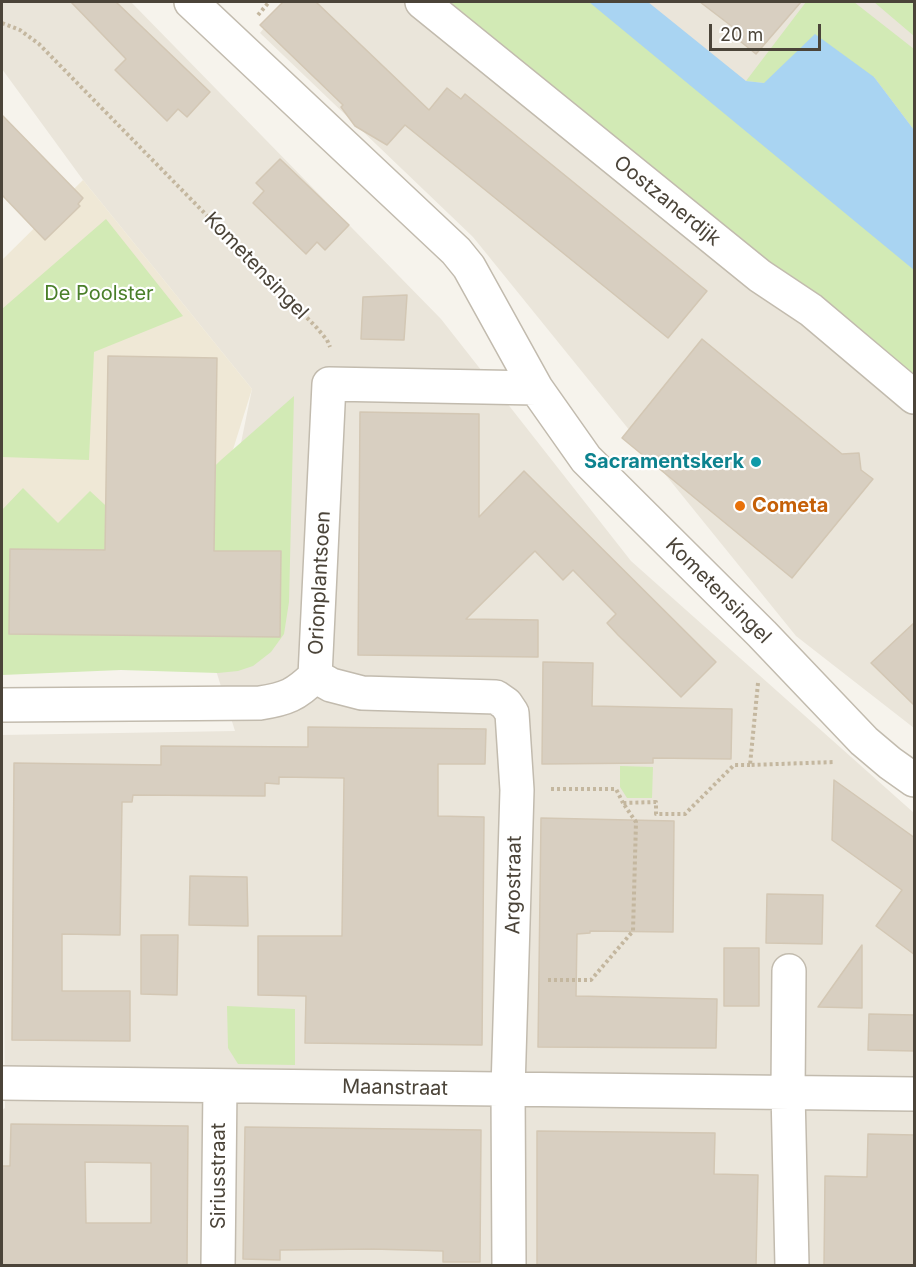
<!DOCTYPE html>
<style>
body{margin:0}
#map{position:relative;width:916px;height:1267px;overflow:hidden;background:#f6f3ec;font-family:Inter,sans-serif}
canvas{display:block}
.frame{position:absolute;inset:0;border:3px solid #4b4439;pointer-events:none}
.scale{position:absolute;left:709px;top:24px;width:112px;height:27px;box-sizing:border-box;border:3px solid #4b4439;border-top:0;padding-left:8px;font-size:18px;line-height:21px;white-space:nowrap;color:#4b4439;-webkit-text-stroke:4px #fff;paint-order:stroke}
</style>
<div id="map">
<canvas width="916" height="1267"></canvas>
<div class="frame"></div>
<div class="scale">20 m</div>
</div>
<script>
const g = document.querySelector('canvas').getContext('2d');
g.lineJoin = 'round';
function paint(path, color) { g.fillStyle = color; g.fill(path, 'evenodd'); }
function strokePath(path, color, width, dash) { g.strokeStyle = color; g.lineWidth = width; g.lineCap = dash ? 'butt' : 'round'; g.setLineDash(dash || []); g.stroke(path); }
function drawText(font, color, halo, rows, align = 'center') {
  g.font = font + ' Inter,sans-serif'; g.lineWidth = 4.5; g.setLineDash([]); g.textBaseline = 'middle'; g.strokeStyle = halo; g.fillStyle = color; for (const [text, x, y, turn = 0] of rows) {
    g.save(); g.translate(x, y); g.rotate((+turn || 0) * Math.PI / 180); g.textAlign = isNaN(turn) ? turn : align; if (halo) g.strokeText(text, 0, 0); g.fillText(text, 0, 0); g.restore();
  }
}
const residential = new Path2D(`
 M2 2H131L441 319 631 561 914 813V1265H2V1110L5 1108 2 735 235 731 203 629 252 389 83 180 2 69Z
 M285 2H914V728L796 636 473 237 260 33Z`);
const education = new Path2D(`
 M83 180 252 389 182 612 2 605V260Z`);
const green = new Path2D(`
 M443 2H629L914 241V383Z
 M806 2H854L914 49V130L874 77 764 83 746 81Z
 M874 2H914V36Z
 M106 219 183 316 94 352 89 460 2 457V309Z
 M294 396 289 602 284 634 271 652 253 666 238 671 218 673 121 670 2 675V510L23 488 58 523 90 491 118 517 184 496 221 460Z
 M620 766 653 767 652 798H627L620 787Z
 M227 1006 295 1009V1065L238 1064 228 1048Z`);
const water = new Path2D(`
 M589 2H648L746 81 764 83 815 34 874 77 914 130V270Z`);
const building = new Path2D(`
 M71 2H116L210 92 187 117 178 109 167 121 115 70 126 59Z
 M283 2H316L429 110 447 88 461 99 465 94 707 291 668 338 405 125 387 145 355 126 341 107 343 105 260 25Z
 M700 2H801L756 54 730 33 734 28Z
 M2 115 83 198 78 204 80 206 45 240 2 195Z
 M280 159 349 225 325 250 317 242 306 254 253 203 264 191 256 183Z
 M407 295 404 340 361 339 363 297Z
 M702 339 842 454 859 453 861 470 873 479 792 578 622 438Z
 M108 356 217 358 214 551H281L280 637 9 634 10 549 105 550Z
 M360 412 479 414V517L524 471 716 662 681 697 618 635 607 623 616 614 573 570 563 580 535 551 466 619 538 620V657L358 655Z
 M915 622V706L871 663Z
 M543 662 593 663 592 706 732 709 731 759 653 758V763L542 764Z
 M308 727 486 729 485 764H438V816L484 817 482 1045 305 1043 306 996 258 995V936H342L344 778 279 777V784L265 783V796L133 795 132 802H122L120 935 62 934V991H130V1041L12 1040 14 763 161 765V746L308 747Z
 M834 780 915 838V955L876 926 902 890 832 840Z
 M541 818 674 821 673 932 590 931V933L577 934 576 996 717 999 716 1048 538 1047Z
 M190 876 247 877 248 926 189 925Z
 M767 894 823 895 822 944 766 943Z
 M141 935H178L177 995 141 994Z
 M862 945V1008L818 1007Z
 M724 948H759V1006H724Z
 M869 1014 915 1015V1051L868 1050Z
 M11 1124 188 1126 187 1266H2V1166H10ZM85 1162 151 1163V1223H86Z
 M245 1127 481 1130 480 1262H443V1251L373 1249 280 1250V1260L243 1259Z
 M537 1131 715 1133 714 1174 758 1175 756 1266H537Z
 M868 1134 915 1135V1266H824L825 1176 867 1177Z`);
const path = new Path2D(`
 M258 15 269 2
 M2 23 20 30 39 44 317 328 327 340 330 347
 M758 683 750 765 835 762
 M551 789H616L623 803
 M548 980H591L633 931 636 822 623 803 656 802V814H685L734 765H750`);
const street = new Path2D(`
 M191 2 456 251 469 267 536 388 586 459 762 634 864 741 890 763 914 780
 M422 2 760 276 811 310 914 397
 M315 676 331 685 362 693 496 697 506 704 512 713 517 790 508 1089 509 1266
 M2 705 260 703C286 699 296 695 315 676L329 384 536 388
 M789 971 788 1092 792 1266
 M2 1083 914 1094
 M218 1266 220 1086`);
const markers = [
 [756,462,6,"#0f9aa8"],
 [740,506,6,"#e8710a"]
];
const streetNames = [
 ["Oostzanerdijk",667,201,39],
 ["Kometensingel",256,266,46],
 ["Orionplantsoen",320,583,-87],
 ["Kometensingel",718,591,45],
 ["Argostraat",514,885,-89],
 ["Maanstraat",395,1088,1],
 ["Siriusstraat",219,1176,-90]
];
const parkNames = [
 ["De Poolster",99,294]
];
const cultureNames = [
 ["Sacramentskerk",744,462]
];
const foodNames = [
 ["Cometa",752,506]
];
paint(residential, '#eae5da');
paint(education, '#efe8d6');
paint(green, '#d2eab5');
paint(water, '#a9d4f2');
paint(building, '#d8cfc1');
strokePath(building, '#d3c7b4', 1.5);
strokePath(street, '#c2bbae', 36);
strokePath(path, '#c4b79f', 4, [3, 3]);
strokePath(street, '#fff', 33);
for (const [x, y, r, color] of markers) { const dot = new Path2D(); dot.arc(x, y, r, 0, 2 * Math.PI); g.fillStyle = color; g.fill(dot); strokePath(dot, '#fff', 2); }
drawText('20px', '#4b4439', '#fff', streetNames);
drawText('20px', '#4a7f2a', '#fff', parkNames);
drawText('bold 20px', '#0d838f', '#fff', cultureNames, 'right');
drawText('bold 20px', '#c56008', '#fff', foodNames, 'left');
</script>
